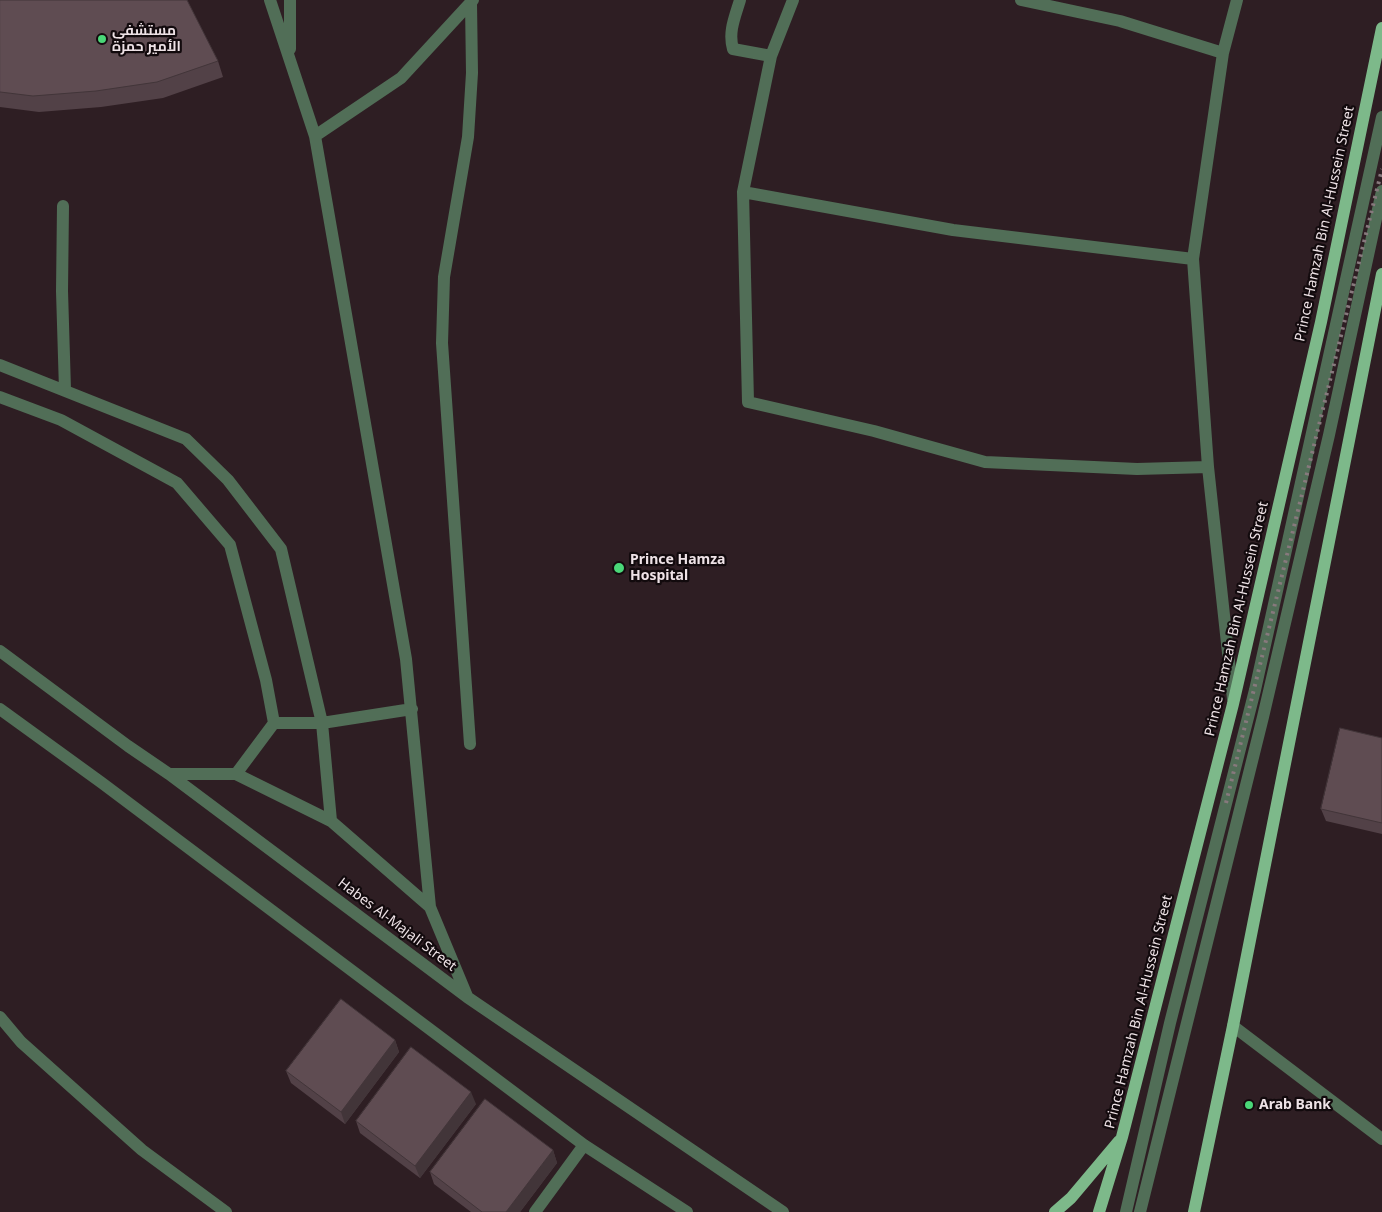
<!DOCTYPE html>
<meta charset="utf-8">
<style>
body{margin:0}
canvas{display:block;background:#2e1e23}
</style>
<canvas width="1382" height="1212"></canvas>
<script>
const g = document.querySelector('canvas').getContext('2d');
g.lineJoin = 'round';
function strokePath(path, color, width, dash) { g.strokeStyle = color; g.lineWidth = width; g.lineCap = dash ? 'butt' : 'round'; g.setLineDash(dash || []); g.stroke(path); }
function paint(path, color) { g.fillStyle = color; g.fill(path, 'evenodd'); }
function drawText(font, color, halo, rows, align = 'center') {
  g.font = font + ' "Noto Sans",Cairo,sans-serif'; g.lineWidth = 4.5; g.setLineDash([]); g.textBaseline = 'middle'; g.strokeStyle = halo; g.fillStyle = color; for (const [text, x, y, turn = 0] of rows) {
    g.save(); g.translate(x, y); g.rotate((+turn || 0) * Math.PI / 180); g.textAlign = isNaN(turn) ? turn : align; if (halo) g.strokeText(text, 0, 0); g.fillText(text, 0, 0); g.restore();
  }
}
const minor = new Path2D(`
 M270 0 315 136 406 659 430 907
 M740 0C735 17 728 32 733 49L771 56
 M793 0 771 56 743 192 748 402 874 431 985 462 1137 469 1208 467
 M1021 0 1120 21 1223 53
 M290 49V0
 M315 136 401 78 473 0
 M743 192 953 230 1193 259
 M63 206 62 291 65 390
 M0 365 186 439 228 480 281 549 322 723 331 821
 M0 397 61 420 177 483 230 545 266 680 274 723 236 774
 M0 651 128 746 169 774 467 997 783 1212
 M1233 699 1208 467 1193 259 1223 53 1237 0
 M0 709 102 783 584 1145 687 1212
 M274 723H322L412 709
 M470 744 442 343 444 277 468 137 472 73 471 3
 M169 774H236L331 821 430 907 467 996
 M0 1017 21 1042 142 1150 226 1212
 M1233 1026 1382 1139
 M535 1212 584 1145
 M1126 1212 1170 1023 1255 690 1382 117
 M1140 1212 1263 717 1329 435 1382 191`);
const major = new Path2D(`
 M1055 1212 1071 1198 1119 1141
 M1099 1212 1122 1137 1233 704 1321 322 1382 28
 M1194 1212 1233 1026 1382 274`);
const rail = new Path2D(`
 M1226 803 1382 169`);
const wall = new Path2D(`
 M0 0 218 61 223 77 163 98 101 107 39 112 0 107Z
 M1382 738V834L1326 821 1321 809Z
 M395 1040 399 1052 345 1124 291 1083 286 1071Z
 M476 1104 420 1178 360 1133 356 1121Z
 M553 1150 557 1163 520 1212H471L434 1184 430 1172Z`);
const shadedWall = new Path2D(`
 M395 1040 399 1052 345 1124 341 1112Z
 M471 1092 476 1104 420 1178 415 1166Z
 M553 1150 557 1163 520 1212H506Z`);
const building = new Path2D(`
 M0 0H187L218 61 157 82 96 91 33 96 0 92Z
 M1340 728 1382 738V823L1321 809Z
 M341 999 395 1040 341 1112 286 1071Z
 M411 1047 471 1092 415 1166 356 1121Z
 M485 1099 553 1150 506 1212H482L430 1172Z`);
const markers = [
 [102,39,5,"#4ad778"],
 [619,568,6,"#4ad778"],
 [1249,1105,5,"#4ad778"]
];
const poiNames = [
 ["مستشفى",112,31],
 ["الأمير حمزة",112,47],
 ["Prince Hamza",630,560],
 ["Hospital",630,576],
 ["Arab Bank",1259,1105]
];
const streetNames = [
 ["Prince Hamzah Bin Al-Hussein Street",1325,224,-78],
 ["Prince Hamzah Bin Al-Hussein Street",1237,619,-77],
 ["Habes Al-Majali Street",397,925,37],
 ["Prince Hamzah Bin Al-Hussein Street",1139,1012,-76]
];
strokePath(minor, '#516e57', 12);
strokePath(major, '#7db98a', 12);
strokePath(rail, '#87797d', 4, [2.5, 5]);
paint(wall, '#524147');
paint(shadedWall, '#423539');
paint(building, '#5f4c52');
strokePath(building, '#423539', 1);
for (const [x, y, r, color] of markers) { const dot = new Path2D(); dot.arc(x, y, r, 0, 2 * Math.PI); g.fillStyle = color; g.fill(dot); strokePath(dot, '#120a0d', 2); }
drawText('bold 14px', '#eee2e6', '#120a0d', poiNames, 'left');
drawText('14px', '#eee2e6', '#120a0d', streetNames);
</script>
